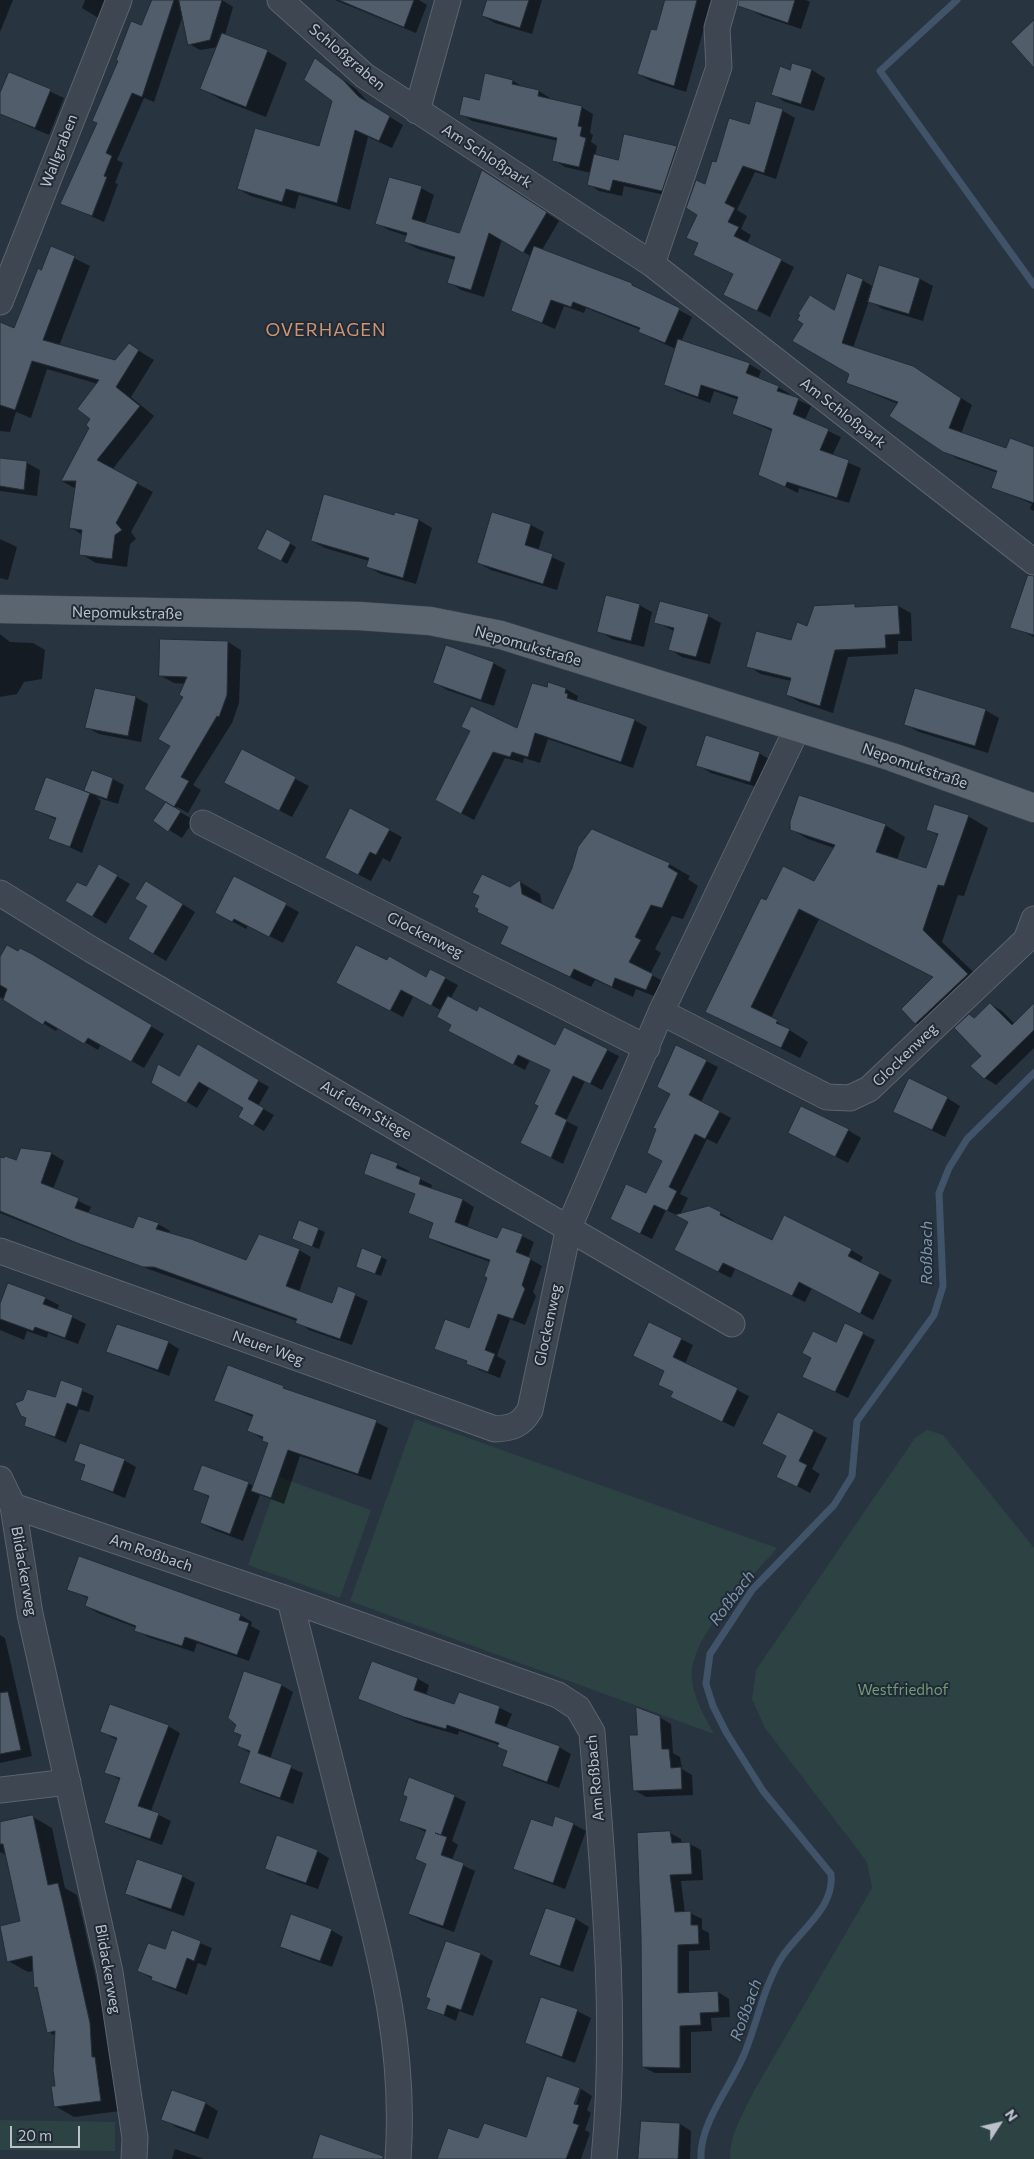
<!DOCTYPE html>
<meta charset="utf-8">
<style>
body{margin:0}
#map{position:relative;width:1034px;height:2159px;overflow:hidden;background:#293441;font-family:Commissioner,sans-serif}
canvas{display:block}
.north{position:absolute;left:974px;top:2099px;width:50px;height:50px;-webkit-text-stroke:4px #212b36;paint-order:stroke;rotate:55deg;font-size:14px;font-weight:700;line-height:20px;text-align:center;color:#bac1cb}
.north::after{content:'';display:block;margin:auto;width:18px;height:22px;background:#bac1cb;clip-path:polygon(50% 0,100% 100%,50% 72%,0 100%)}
.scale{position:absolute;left:10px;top:2126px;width:70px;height:22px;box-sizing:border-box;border:2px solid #bac1cb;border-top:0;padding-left:6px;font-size:15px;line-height:18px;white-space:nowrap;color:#bac1cb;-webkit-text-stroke:4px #212b36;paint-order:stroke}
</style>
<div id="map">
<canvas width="1034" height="2159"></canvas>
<div class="north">N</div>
<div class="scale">20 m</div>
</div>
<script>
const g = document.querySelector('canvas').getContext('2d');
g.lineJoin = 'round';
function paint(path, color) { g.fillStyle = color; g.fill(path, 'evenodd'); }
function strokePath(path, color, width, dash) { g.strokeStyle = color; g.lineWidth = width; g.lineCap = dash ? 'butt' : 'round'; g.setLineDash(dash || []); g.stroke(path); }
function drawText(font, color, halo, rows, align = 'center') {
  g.font = font + ' Commissioner,sans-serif'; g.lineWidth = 4; g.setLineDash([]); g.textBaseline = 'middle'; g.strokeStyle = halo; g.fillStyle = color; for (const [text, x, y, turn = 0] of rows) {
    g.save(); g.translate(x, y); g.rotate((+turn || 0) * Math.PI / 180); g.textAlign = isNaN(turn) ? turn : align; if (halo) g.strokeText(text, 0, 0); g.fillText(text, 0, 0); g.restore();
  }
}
const green = new Path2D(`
 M415 1419 777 1548C751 1579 687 1638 692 1680 694 1699 705 1717 714 1734L350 1601Z
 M927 1430 943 1435 1034 1548V2159H730C729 2136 744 2112 754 2091L872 1888 867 1862 765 1728 752 1699 756 1670 915 1438Z
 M279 1477 371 1510 340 1598 248 1565Z
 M0 2120 115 2122V2151L0 2150Z`);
const shadow = new Path2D(`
 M0 0H13L0 32Z
 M85 0H129L100 19 82 8Z
 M154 0H222L233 7 225 35 267 51 287 63 266 117 222 100 202 89 218 47 200 50 189 44 183 15 154 102 144 98 117 160 123 163 115 183 118 184 104 222 62 203Z
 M335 0H419L427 5 416 33Z
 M488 0H542L532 34 495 23 483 16Z
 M670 0H712L686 92 651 81 638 74Z
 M752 0H806L810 2 801 29 762 16 749 9Z
 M315 59 356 89 372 106 403 125 392 148 368 137 350 210 299 195 295 209 251 196 238 189 320 148 334 100Z
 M793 64 812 70 825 78 814 111 785 102 772 94 791 71Z
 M10 73 64 98 49 135 0 114V96Z
 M486 75 513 81 525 88 539 91 550 98V100L581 107 593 114 590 133 593 135 591 142 597 146 595 156 619 161 677 147 688 153 673 197 624 186 622 196 599 191 588 184 591 173 565 167 554 160 558 141 472 121 461 114 480 101Z
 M757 103 783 111 795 118 776 179 755 172 737 210 747 216 741 229 751 235 747 243 794 267 770 317 724 294 734 274 694 255 699 244 688 237 699 214 706 186 717 163 750 126Z
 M495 179 559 221 542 250 631 284 692 317 681 342 749 364 761 371 758 379 778 387 790 394V396L811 406 805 420 841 437 832 456 861 468 849 503 799 488 798 493 759 474 772 431 733 413 739 400 714 391 710 403 677 391 665 384 676 349 653 339 640 332 641 330 586 308 584 313 564 306 555 329 513 311 532 257 502 239 484 297 461 290 449 282 455 260 418 249 405 242 407 236 389 230 376 223 421 188 434 195 425 224 460 234Z
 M52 247 90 266 59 346 116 361 129 345 154 360 131 397 154 416 112 470 153 492 131 532 136 539 130 544 127 567 96 563 81 554 83 535 71 528 76 489 62 481 90 428 98 384 47 369 31 418 16 412 10 432 0 431V330L14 329Z
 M880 267 920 279 933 286 923 321 883 309 869 301 853 348 913 367 972 405 961 434 1007 450 1034 449V511L1030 509 1032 504 993 487 998 473 956 458 943 450 898 404 847 383 850 374 794 341 835 311 862 280 874 287Z
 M0 459 27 463 40 470 37 496 0 491Z
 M395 513 419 520 432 528 416 584 381 574 368 567 369 561 325 548 312 541 395 516Z
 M493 513 531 525 544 532 538 551 565 563 557 590 491 570 478 563Z
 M268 531 296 547 287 564 265 552Z
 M0 539 17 547 8 580 0 578Z
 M1034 593V637L1012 627Z
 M639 605 652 612 644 647 612 639 599 631Z
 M854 605 859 608 898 606 911 613 912 641H898V654L848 657 833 713 800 702 787 695 791 681 761 674 748 666 792 641 808 628Z
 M708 616 721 623 710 664 682 657 669 649 674 631 656 622Z
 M0 634 10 642 33 643 45 650 42 679 24 682 17 694 0 697Z
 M228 642 241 650 239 703 232 723 193 785 201 790 188 813 177 807 175 809 194 820 182 838 155 821 167 801 171 745 185 697 186 684 174 683 161 676Z
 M493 663 506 670 494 706 447 690 434 682Z
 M548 689H566L578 696 577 700 579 703 634 720 647 727 633 768 548 739 540 763 524 758 523 763 505 758 474 820 436 800 518 730Z
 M135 697 148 704 141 742 99 734 86 727Z
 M985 710 999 718 988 753 919 732 906 725Z
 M242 751 309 786 292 817 239 790Z
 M759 753 772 761 763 789 711 773 698 765Z
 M113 779 124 785 118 804 96 797 101 801 82 853 50 838 57 820 35 810 85 792Z
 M799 797 885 825 905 837 897 860 927 870 939 836 927 829 968 816 988 828 964 896 958 895 942 942 987 985 935 1034 916 1023 935 978 819 919 771 1018 808 1042 800 1058 706 1011 766 902 815 883 834 848 808 839 789 828Z
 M389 830 402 837 390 862 383 858 371 881 339 865Z
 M592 831 669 864 690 876 688 879 698 886 683 919 672 916 655 949 661 953 650 974 673 987 667 1001 636 989 633 997 595 980 591 987 522 955 501 943 509 928 478 912 520 882 540 894 542 905 553 910Z
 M100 866 130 884 106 924 67 900 87 888Z
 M235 878 299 912 283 943 248 925 246 929 230 920Z
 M160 890 195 912 166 961 129 939Z
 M19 953 31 955 164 1034 144 1068 101 1044 98 1050 59 1027 56 1031 0 997V960Z
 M431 971 458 985 451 998 477 1012 556 1047 607 1050 619 1056 602 1090 585 1081 566 1121 578 1127 563 1164 533 1149 539 1105 551 1071 530 1060 525 1070 461 1037 442 1011 414 995 403 1017 350 989 426 978Z
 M990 1004 1002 1011 1015 1024 1034 1005V1048L996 1085 985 1078 982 1056 969 1015 976 1019Z
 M198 1046 269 1087 258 1106 274 1115 264 1131 240 1116 245 1107 210 1087 197 1108 153 1082 179 1078Z
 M706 1061 718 1067 701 1102 731 1118 717 1144 707 1139 680 1194 688 1198 680 1215 720 1213 733 1220 732 1222 773 1242 851 1250 863 1257 860 1263 892 1280 873 1320 812 1288 805 1302 735 1269 731 1278 688 1257 690 1222 666 1210 652 1239 623 1225 646 1195 664 1161 648 1152Z
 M947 1098 960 1106 945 1137 908 1119Z
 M848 1130 861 1138 848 1163 789 1133Z
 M51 1153 64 1161 53 1189 91 1207 88 1213 134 1230 158 1224 170 1231 169 1234 247 1262 299 1250 311 1257 299 1292 333 1305 339 1288 368 1301 352 1345 309 1330 297 1321 91 1249 0 1213V1158L17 1162Z
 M397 1165 409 1171 408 1173 432 1185 431 1189 463 1200 474 1207 467 1228 498 1240 522 1236 534 1242 528 1258 542 1266 533 1292 536 1296 525 1325 510 1319 497 1356 506 1361 500 1378 479 1370 468 1362 436 1348 469 1329 488 1278 490 1262 441 1244 429 1238 434 1224 409 1213 416 1195 365 1173Z
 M300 1222 325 1232 319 1249 300 1242Z
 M381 1257 387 1260 381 1276 363 1270Z
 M45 1298 59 1305 57 1310 86 1324 78 1344 48 1333 47 1338 27 1331 24 1340 0 1330V1308Z
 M649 1323 693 1345 685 1364 749 1396 734 1427 684 1403 674 1393 660 1385 666 1372Z
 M845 1325 875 1340 848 1398 816 1383Z
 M168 1342 179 1349 169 1376 119 1357 108 1351Z
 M62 1382 94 1396 89 1412 79 1409 66 1443 25 1425 56 1399Z
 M283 1387 295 1393 376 1422 388 1428 371 1480 300 1456 284 1504 260 1495 243 1541 214 1530 201 1523 210 1498 195 1489 248 1483 254 1486 269 1443 248 1430 253 1417 216 1401Z
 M814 1431 827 1438 812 1469 820 1474 810 1493 778 1476Z
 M75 1460H124L136 1467 125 1498 81 1480 86 1467Z
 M69 1589 240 1615 252 1622 251 1626 260 1631 249 1661 197 1643 194 1652 148 1637 136 1630 137 1628 98 1613 86 1606 89 1599Z
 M0 1635 5 1638 32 1756 0 1763Z
 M418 1679 429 1685 426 1696 455 1706 459 1693 500 1708 512 1714 506 1728 559 1747 571 1754 559 1788 515 1772 503 1765 508 1752 499 1745 459 1731 458 1735 417 1723 360 1699Z
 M281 1685 293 1692 270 1759 303 1773 293 1804 252 1789 240 1782 250 1753 238 1746 242 1736 235 1732Z
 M659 1717 671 1724 673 1753 680 1757 682 1769 692 1775 693 1795 646 1797 634 1790 639 1736Z
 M168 1726 180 1733 151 1811 171 1821 162 1845 118 1829 105 1822 120 1780 106 1772 117 1740 102 1732Z
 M454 1796 466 1802 452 1841 458 1845 452 1860 475 1871 454 1932 422 1921 410 1914 427 1865 417 1859 426 1832 400 1820Z
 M33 1817 52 1828 65 1888 77 1895 109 2035 111 2067 114 2069 120 2111 74 2117 55 2106 57 2087 56 2036 48 2032 39 1989 35 1987 34 1971 28 1972 8 1961 21 1922 6 1855 0 1852V1824Z
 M573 1824 586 1831 565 1889 527 1875 515 1868 552 1828Z
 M670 1833 681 1839 682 1844H690L701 1850 703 1880 681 1881 685 1913H690L702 1919V1929L709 1933 710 1950 689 1951V1994L718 1992 729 1999 730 2017 711 2018 712 2031 691 2032V2073H655L643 2067 641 1889Z
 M317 1851 329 1858 318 1889 278 1875 266 1868Z
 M182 1876 195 1883 184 1916 140 1901 127 1893Z
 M547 1909 576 1919 589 1927 573 1972 544 1962 531 1955Z
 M331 1930 343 1937 332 1967 293 1953 281 1946Z
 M173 1932 212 1948 206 1966 198 1963 187 1995 164 1986 139 1971 166 1950Z
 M447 1942 481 1954 493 1961 473 2016 459 2011 456 2021 428 2008Z
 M577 2011 591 2018 575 2063 540 2050 527 2043Z
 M548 2077 580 2089 571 2109 574 2110 581 2089 592 2096 587 2110 591 2113 585 2130 590 2133 581 2159H438L479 2140 526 2138Z
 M205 2103 218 2111 208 2139 176 2127 163 2119Z
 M680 2124 691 2131 690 2159H639Z
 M175 2149 204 2159H172Z`);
const stream = new Path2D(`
 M957 0 880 71 1034 285
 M701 2159C699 2125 730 2087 743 2057 757 2025 763 1987 782 1957 799 1931 835 1908 831 1874L763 1791 726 1732 713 1706 706 1684 710 1654 752 1590 834 1505 852 1476 857 1421 934 1315 943 1286 939 1193 949 1168 967 1139 1034 1073`);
const building = new Path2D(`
 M152 0H174L142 97 132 93 106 153 112 156 104 176 107 177 92 216 60 204 97 123 92 121 118 61 116 60 131 21 141 25Z
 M179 0H222L210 40 188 45Z
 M339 0H414L404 27Z
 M487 0H529L520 28 482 16Z
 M665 0H697L674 86 637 74 651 29 656 30Z
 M739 0H795L788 23 738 6Z
 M1034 20V68L1011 42Z
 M222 33 268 50 246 107 200 89Z
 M315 58 343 80 359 97 390 116 379 141 355 130 337 203 286 189 282 202 237 189 255 128 319 146 332 101 304 80Z
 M792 63 812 69 801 104 771 95 780 66 790 70Z
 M9 72 51 89 35 128 0 114V93Z
 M485 73 513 80 512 84 539 90 538 96 582 106 578 126 582 127 580 136 586 138 579 167 552 161 557 138 459 115 463 96 479 100Z
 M756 101 783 109 764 173 743 166 725 203 735 208 728 222 739 227 734 236 782 259 757 311 723 295 733 274 693 255 698 243 686 238 697 215 686 208 696 180 705 184 712 161 716 162 729 118 749 124Z
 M624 134 677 146 662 191 613 180 610 191 587 185 594 154 618 160Z
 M482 170 547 212 523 253 489 233 471 290 447 283 455 257 404 242 407 233 375 224 389 177 422 186 412 219 459 233Z
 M51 246 75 256 43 340 115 360 129 343 139 350 116 387 140 406 97 460 138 482 116 523 122 530 115 535 112 559 79 555 82 530 69 528 76 481H61L89 428 86 425 90 419 77 409 99 380 32 361 15 410 0 405V322L14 328 38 268 41 270Z
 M534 246 632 283V285L680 308 665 343 638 332 640 328 573 302 571 307 551 300 542 323 511 311Z
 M879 265 920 278 909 314 868 302Z
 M847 273 863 279 842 343 913 366 961 398 949 428 1006 448 1010 438 1034 447V503L991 488 997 471 943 452 889 416 898 402 846 383 849 374 792 341 803 324 797 320 800 315 798 314 810 295 834 310Z
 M678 339 750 363 746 373 779 386 777 391 799 398 793 414 829 429 820 450 849 460 837 498 787 482 785 487 758 475 772 429 732 414 738 397 701 385 698 397 664 385Z
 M0 458 27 461 24 490 0 486Z
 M324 494 394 515 395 512 419 519 403 578 366 567 369 558 311 541Z
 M492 512 531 524 525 545 553 554 543 584 477 563Z
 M267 529 291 542 281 561 257 549Z
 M1028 575 1034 576V635L1010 628Z
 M606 595 640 604 631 641 597 632Z
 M660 601 709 614 696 657 668 650 674 628 654 623Z
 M855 604V607L898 605 900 634 885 635 886 648 835 650 820 706 786 695 791 678 746 667 756 631 791 640 797 622 807 626 814 606Z
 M160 639 228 641 227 695 219 717 217 716 181 777 189 781 174 807 144 789 170 746 158 739 183 697 179 695 187 677 159 676Z
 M446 645 494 662 481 700 433 683Z
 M548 682 566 688 565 693 568 694 567 698 635 719 621 762 535 733 528 757 512 752 510 757 493 752 461 814 435 800 470 731 461 727 471 706 517 728 532 683 547 687Z
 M95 688 136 696 128 736 85 728Z
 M915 688 986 709 975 746 904 725Z
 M706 735 760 752 750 782 696 766Z
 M242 749 296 777 279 811 224 783Z
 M92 770 113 778 107 799 84 791Z
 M46 777 90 793 70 847 48 839 56 818 34 810Z
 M799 795 886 824 876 852 926 868 938 834 926 830 934 804 969 815 944 886 938 885 923 930 968 974 915 1024 901 1009 933 977 799 909 751 1007 778 1020 776 1023 790 1029 781 1048 705 1012 761 898 766 900 783 866 814 881 835 845 790 830V822Z
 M166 802 181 811 168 832 153 821Z
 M350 808 390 829 376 855 370 852 358 875 325 858Z
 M592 829 670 863 668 867 678 873 662 908 651 905 635 937 641 940 629 962 653 974 646 990 615 978 612 987 574 969 570 977 500 944 508 927 477 912 478 909 474 907 479 896 472 893 482 874 510 887 520 880 522 894 553 909 572 868 578 847Z
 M99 864 118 875 92 917 65 901 77 882 86 886Z
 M234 876 287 903 269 937 234 919 232 922 215 913Z
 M146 881 183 904 153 954 128 939 147 906 135 899Z
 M7 945 18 951 20 948 32 954 152 1025 131 1062 88 1038 84 1044 45 1021 43 1025 3 1000 7 989 0 985V957Z
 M356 945 387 960 389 956 426 977 430 969 446 977 431 1006 401 990 390 1011 336 983Z
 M448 996 477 1011 479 1006 555 1045 564 1027 608 1049 590 1084 573 1076 555 1114 567 1120 551 1158 520 1143 538 1106 534 1104 550 1070 518 1055 513 1065 448 1031 451 1025 437 1017Z
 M990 1003 1012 1025 1034 1003V1030L984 1079 970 1066 981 1056 954 1028 969 1014 974 1018Z
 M198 1044 259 1080 248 1099 264 1108 253 1126 238 1117 243 1108 199 1082 186 1103 151 1083 158 1064 179 1076Z
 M676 1045 707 1060 689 1095 720 1111 705 1139 695 1134 669 1187 677 1191 667 1211 654 1205 640 1234 610 1219 626 1184 646 1193 662 1161 647 1153 656 1129 653 1128 670 1094 657 1087Z
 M909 1078 948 1097 932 1130 893 1112Z
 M801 1106 849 1129 835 1157 788 1133Z
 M21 1148 52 1152 41 1183 79 1198 75 1208 133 1228 138 1216 159 1223 156 1229 191 1239 246 1260 259 1234 300 1249 286 1286 332 1303 338 1286 356 1293 340 1339 295 1323 297 1319 154 1267H143L77 1243 0 1211V1157L4 1158 5 1156 16 1160Z
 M371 1153 398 1163 396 1168 421 1177 419 1184 463 1199 455 1222 497 1238 502 1227 523 1234 516 1252 531 1258 522 1285 525 1289 513 1319 498 1314 485 1350 495 1354 488 1372 466 1364 467 1361 434 1349 445 1319 469 1328 487 1278 484 1276 490 1260 428 1238 433 1223 408 1213 415 1194 364 1174Z
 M709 1206 721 1212 720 1215 772 1240 784 1215 852 1249 848 1256 880 1272 860 1314 799 1282 792 1296 723 1263 718 1272 674 1250 688 1222 675 1215Z
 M299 1220 319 1228 312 1247 292 1239Z
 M362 1248 382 1256 375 1274 356 1267Z
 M8 1283 46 1297 43 1304 73 1315 65 1338 35 1327 33 1331 0 1319V1304Z
 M649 1322 682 1338 673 1357 738 1388 722 1422 670 1397 673 1392 658 1385 664 1371 633 1356Z
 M845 1323 864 1332 835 1392 802 1377 811 1358 802 1353 813 1331 836 1342Z
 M117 1324 169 1341 158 1370 106 1352Z
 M228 1365 284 1386 283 1388 377 1420 358 1474 288 1450 271 1498 251 1491 268 1443 262 1441 263 1437 247 1431 253 1415 214 1401Z
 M61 1380 83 1388 77 1407 67 1403 55 1437 24 1426 26 1418 21 1416 15 1403 23 1400 27 1389 55 1397Z
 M778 1412 814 1430 799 1461 807 1465 797 1487 776 1477 786 1456 762 1444Z
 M80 1443 125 1459 113 1492 80 1480 85 1465 74 1461Z
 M202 1465 249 1482 230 1534 200 1523 209 1496 193 1490Z
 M79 1556 241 1614 239 1620 249 1623 237 1655 185 1637 182 1646 134 1631 136 1626 85 1606 88 1597 67 1590Z
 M372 1661 418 1678 414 1690 454 1704 459 1692 500 1706 495 1723 560 1746 547 1782 502 1766 507 1751 497 1747 499 1743 447 1725 446 1729 404 1717 358 1699Z
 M244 1671 282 1684 258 1753 292 1765 280 1798 239 1783 250 1751 237 1746 241 1735 233 1732 236 1725 228 1718Z
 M8 1692 21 1750 0 1754V1693Z
 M110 1704 169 1725 138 1806 159 1813 150 1839 104 1823 120 1778 104 1773 117 1738 100 1732Z
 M636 1707 660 1716 662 1749H669L671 1768 681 1767 682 1789 633 1791 629 1735H637Z
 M409 1777 455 1795 441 1835 435 1833 447 1837 441 1855 464 1863 443 1926 408 1914 426 1864 415 1859 426 1830 399 1821 407 1797 403 1795Z
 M33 1815 48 1885 58 1883 63 1903 90 2023 92 2057H95L101 2101 54 2107 51 2086H55L53 2070 55 2031 47 2033 37 1987 34 1988 32 1956 7 1962 0 1926 20 1921 3 1844H0V1822Z
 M555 1816 574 1823 553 1883 513 1869 531 1819 552 1826Z
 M670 1831 672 1843 690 1842 692 1874 670 1875 675 1912 691 1911V1925H698L699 1944 678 1945V1993L718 1991 719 2012 700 2013 701 2025 680 2026V2068L642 2067 641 1936 637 1833Z
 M277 1835 318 1850 306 1883 265 1869Z
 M137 1859 183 1875 171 1909 125 1894Z
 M546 1908 576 1918 560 1966 529 1955Z
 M291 1914 332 1929 320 1961 280 1947Z
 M172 1930 201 1941 194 1961 187 1958 176 1989 151 1980 152 1977 137 1971 148 1943 165 1949Z
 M446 1941 481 1953 461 2010 447 2005 444 2015 426 2009 430 1999 426 1997Z
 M541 1997 578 2009 562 2057 525 2043Z
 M547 2076 580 2088 574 2104 579 2105 573 2123 579 2125 566 2159H437L448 2128 478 2138 484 2123 526 2137Z
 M172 2090 206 2102 195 2132 161 2120Z
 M641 2121 680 2123 678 2159H638Z
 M320 2134 383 2156V2159H312Z`);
const minor = new Path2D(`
 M280 0 365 76 652 264 1034 562
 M417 111 448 0
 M652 264 719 67 717 28 725 0
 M0 302 119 0
 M203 823 647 1048
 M0 893 92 950 732 1324
 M661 1012 827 1097 850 1098 869 1089 1026 940 1034 919
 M0 1251 495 1429C513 1428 521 1425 530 1410L569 1227 661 1012 797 729
 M0 1479 13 1506 30 1614 110 1972 135 2138 134 2159
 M13 1506 290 1600 558 1695 578 1708 592 1732C603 1873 618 2018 604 2159
 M290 1600C311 1682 332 1764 352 1846 380 1954 406 2046 398 2159
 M0 1790 68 1782`);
const major = new Path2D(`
 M0 609 359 616 430 621 501 635 892 757 1034 808`);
const streetNames = [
 ["Schloßgraben",347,57,40],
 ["Wallgraben",59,151,-69],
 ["Am Schloßpark",487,156,33],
 ["Am Schloßpark",843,413,38],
 ["Nepomukstraße",127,613,1],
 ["Nepomukstraße",528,646,16],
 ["Nepomukstraße",915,766,19],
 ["Glockenweg",425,935,27],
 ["Glockenweg",905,1055,-44],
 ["Auf dem Stiege",366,1110,30],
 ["Glockenweg",548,1325,-78],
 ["Neuer Weg",268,1348,20],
 ["Am Roßbach",151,1553,19],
 ["Blidackerweg",24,1571,80],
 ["Am Roßbach",595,1778,-95],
 ["Blidackerweg",108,1969,80]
];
const parkNames = [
 ["Westfriedhof",903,1690]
];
const waterNames = [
 ["Roßbach",927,1253,-90],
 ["Roßbach",732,1598,-53],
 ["Roßbach",746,2010,-70]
];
const quarterNames = [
 ["OVERHAGEN",326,330]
];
paint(green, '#2c4243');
paint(shadow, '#0007');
strokePath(stream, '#405369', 7);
paint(building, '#525d6b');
strokePath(building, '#232d38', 1);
strokePath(minor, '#5b646e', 27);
strokePath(major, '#464f5a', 29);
strokePath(minor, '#3d4651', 25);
strokePath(major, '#5b6570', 28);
drawText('15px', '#bac1cb', '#212b36', streetNames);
drawText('15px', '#729a79', '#212b36', parkNames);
drawText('italic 16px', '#7c93ab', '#212b36', waterNames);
g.letterSpacing = '1px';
drawText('18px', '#cf9470', '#212b36', quarterNames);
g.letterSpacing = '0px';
</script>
